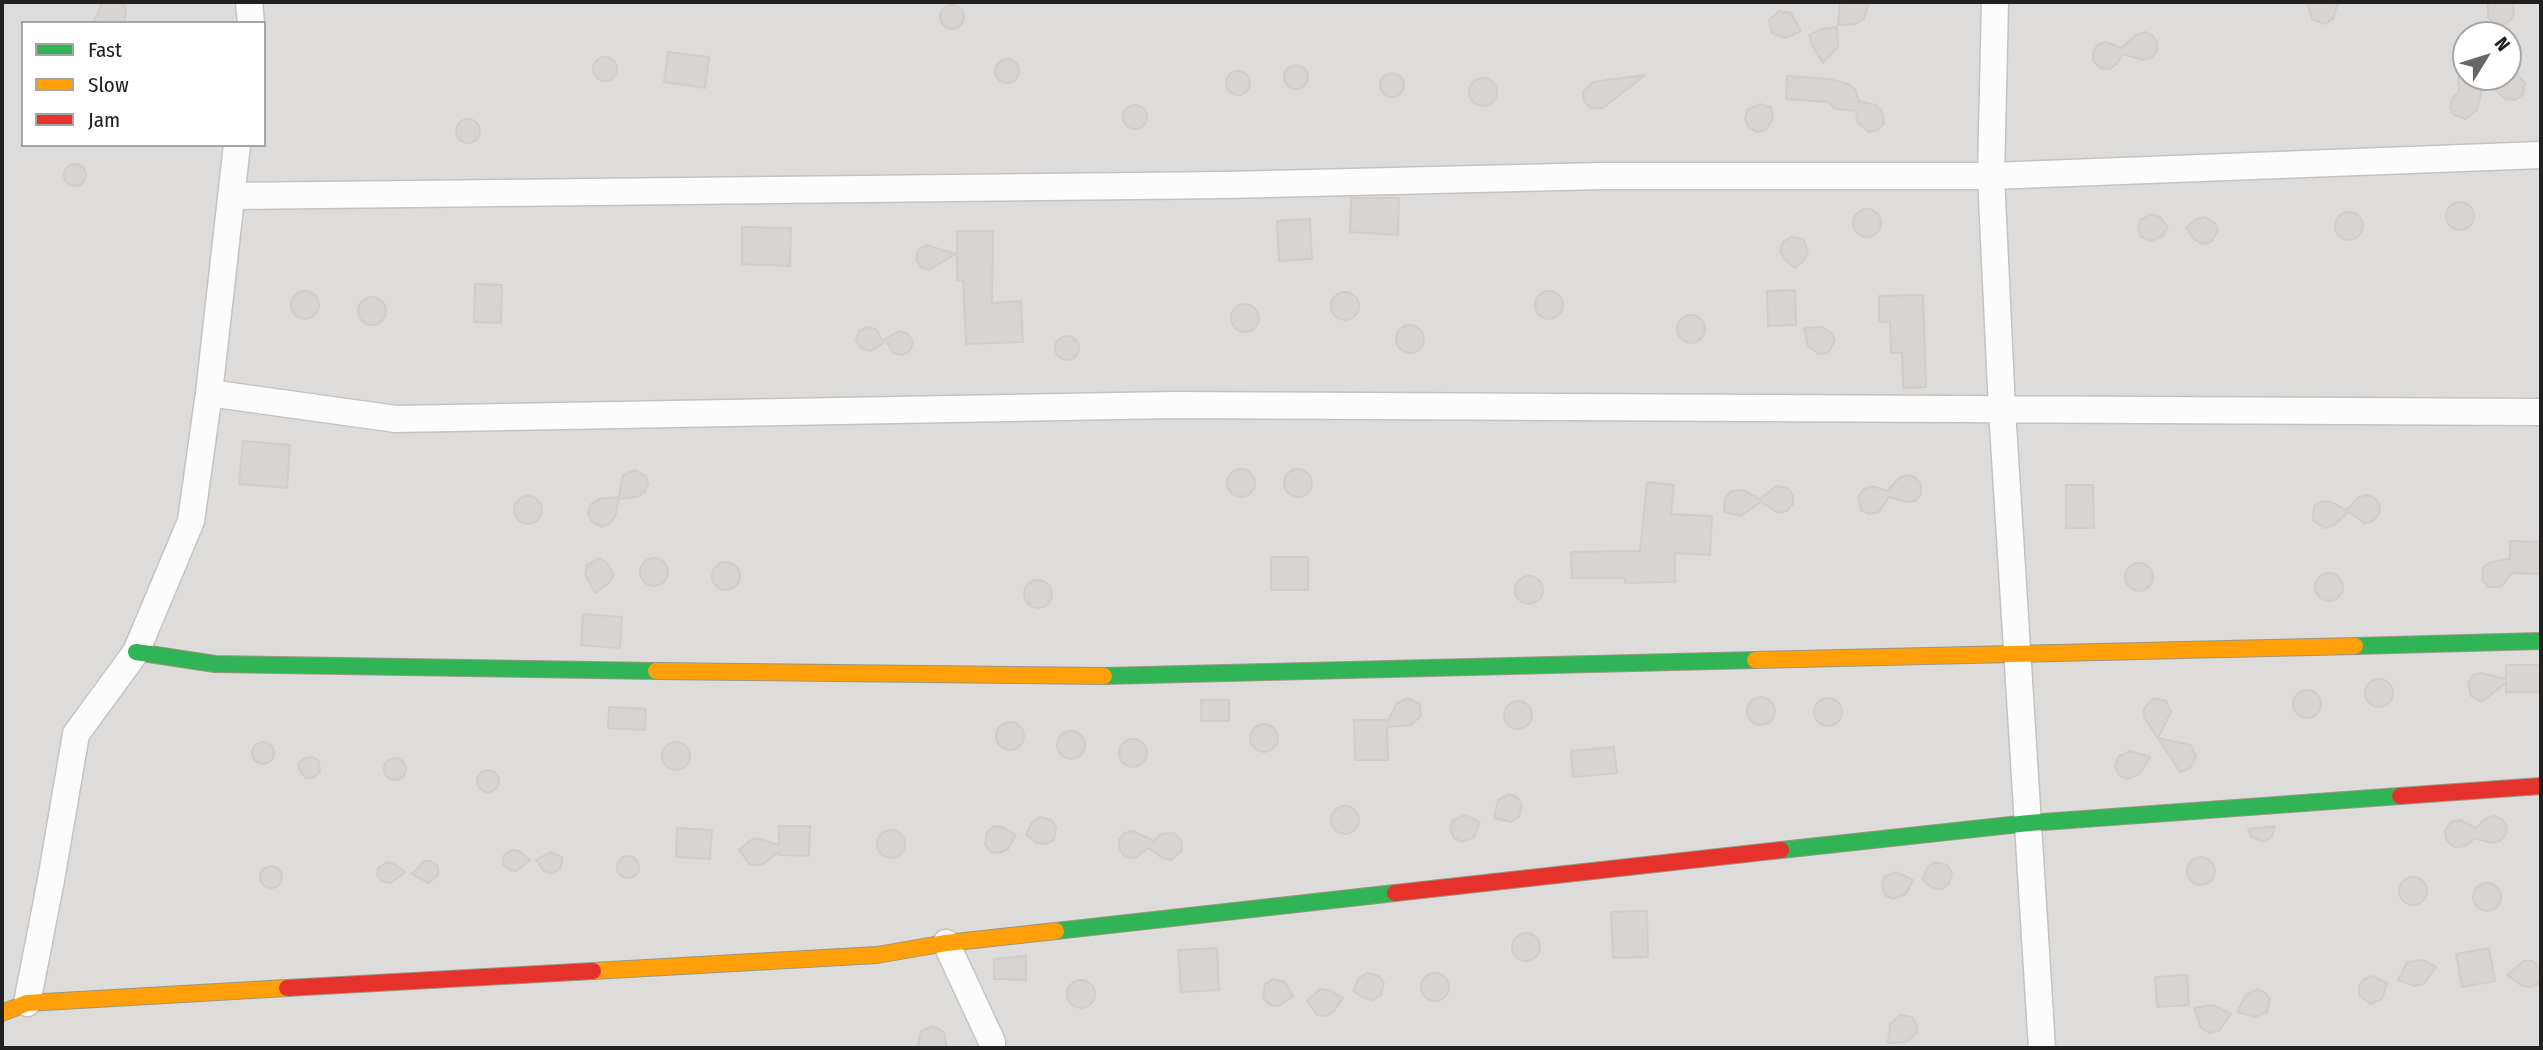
<!DOCTYPE html>
<style>
body{margin:0}
#map{position:relative;width:2543px;height:1050px;overflow:hidden;background:#efece9;font-family:"Fira Sans Condensed",sans-serif}
canvas{display:block}
.frame{position:absolute;inset:0;border:4px solid #202020;pointer-events:none}
.legend{position:absolute;left:21px;top:21px;width:245px;height:126px;box-sizing:border-box;background:#fff;border:2px solid #a6a6a6;margin:0;padding:9px 12px;list-style:none;font-size:21px;color:#202020}
.legend li{display:flex;align-items:center;gap:14px;height:35px}
.legend b{width:35px;border:2px solid #a6a6a6}
.north{position:absolute;left:2452px;top:21px;width:70px;height:70px;box-sizing:border-box;background:#fff;border:2px solid #a6a6a6;border-radius:50%;rotate:52deg;font-size:19px;font-weight:700;line-height:28px;text-align:center;color:#202020}
.north::after{content:'';display:block;margin:auto;width:24px;height:32px;background:#686766;clip-path:polygon(50% 0,100% 100%,50% 72%,0 100%)}
</style>
<div id="map">
<canvas width="2543" height="1050"></canvas>
<div class="frame"></div>
<ul class="legend">
<li><b style="height:9px;background:#30b455"></b>Fast</li>
<li><b style="height:9px;background:#ff9f0a"></b>Slow</li>
<li><b style="height:9px;background:#e5322d"></b>Jam</li>
</ul>
<div class="north">N</div>
</div>
<script>
const g = document.querySelector('canvas').getContext('2d');
g.lineJoin = 'round';
function paint(path, color) { g.fillStyle = color; g.fill(path, 'evenodd'); }
function strokePath(path, color, width, dash) { g.strokeStyle = color; g.lineWidth = width; g.lineCap = dash ? 'butt' : 'round'; g.setLineDash(dash || []); g.stroke(path); }
const residential = new Path2D(`
 M2 2H2541V1048H2ZM23 23H264V145H23ZM2466 35H2508V77H2466Z`);
const building = new Path2D(`
 M103 2H123L126 9 124 23H93Z
 M1840 2H1869L1864 19 1856 24 1838 25Z
 M2307 2H2338L2333 19 2325 24 2312 19Z
 M2488 2H2513L2514 12 2511 20 2503 25 2494 24 2488 17Z
 M940 17a12 12 0 1 1 24 0a12 12 0 1 1-24 0Z
 M1779 11 1791 13 1801 31 1785 38 1772 33 1769 20Z
 M1837 27 1838 47 1823 63 1813 47 1809 35 1822 29Z
 M2145 32 2152 35 2157 42V51L2151 58 2142 60 2123 54 2117 64 2109 69 2100 68 2093 61V52L2098 44 2107 42 2121 48 2136 35Z
 M668 52 709 57 705 88 664 82Z
 M593 69a12 12 0 1 1 24 0a12 12 0 1 1-24 0Z
 M995 71a12 12 0 1 1 24 0a12 12 0 1 1-24 0Z
 M1284 77a12 12 0 1 1 24 0a12 12 0 1 1-24 0Z
 M1226 83a12 12 0 1 1 24 0a12 12 0 1 1-24 0Z
 M2508 73 2517 74 2525 83 2523 95 2515 100 2505 99 2488 83 2500 77H2508Z
 M1380 85a12 12 0 1 1 24 0a12 12 0 1 1-24 0Z
 M1645 75 1603 108H1590L1584 101 1583 92 1593 82Z
 M1787 76 1829 79 1848 84 1855 89 1859 101 1876 105 1882 111 1884 123 1878 130 1869 132 1858 123 1856 111 1836 109 1827 102 1786 99Z
 M2458 77H2485L2477 110 2466 119 2454 115 2450 107 2453 97 2459 92Z
 M1469 92a14 14 0 1 1 28 0a14 14 0 1 1-28 0Z
 M1760 104 1771 107 1773 119 1766 130 1757 132 1749 128 1745 119 1747 110Z
 M1123 117a12 12 0 1 1 24 0a12 12 0 1 1-24 0Z
 M456 131a12 12 0 1 1 24 0a12 12 0 1 1-24 0Z
 M64 175a11 11 0 1 1 22 0a11 11 0 1 1-22 0Z
 M1351 198H1399L1398 235 1350 232Z
 M2446 216a14 14 0 1 1 28 0a14 14 0 1 1-28 0Z
 M1853 223a14 14 0 1 1 28 0a14 14 0 1 1-28 0Z
 M2335 226a14 14 0 1 1 28 0a14 14 0 1 1-28 0Z
 M2152 214 2160 217 2168 227 2162 237 2150 241 2141 237 2138 228 2140 220Z
 M2205 217 2215 223 2218 231 2211 242 2202 244 2194 239 2186 228 2196 219Z
 M1310 219 1312 259 1279 261 1277 221Z
 M742 227 791 228 790 266 742 264Z
 M957 231H993L992 303 1021 301 1023 342 966 344 963 280H957Z
 M1791 237 1803 239 1808 251 1805 259 1795 268 1784 259 1780 251 1783 242Z
 M926 245 956 254 929 270 920 267 916 259 918 250Z
 M475 284 502 285 501 323 474 322Z
 M1795 290 1796 325 1768 326 1767 291Z
 M291 305a14 14 0 1 1 28 0a14 14 0 1 1-28 0Z
 M1535 305a14 14 0 1 1 28 0a14 14 0 1 1-28 0Z
 M1331 306a14 14 0 1 1 28 0a14 14 0 1 1-28 0Z
 M1923 295 1926 387 1903 388 1902 353H1891L1890 322H1879V296Z
 M358 311a14 14 0 1 1 28 0a14 14 0 1 1-28 0Z
 M1231 318a14 14 0 1 1 28 0a14 14 0 1 1-28 0Z
 M1677 329a14 14 0 1 1 28 0a14 14 0 1 1-28 0Z
 M1396 339a14 14 0 1 1 28 0a14 14 0 1 1-28 0Z
 M867 327 876 329 884 343 870 351 861 348 856 340 859 331Z
 M1822 327 1832 333 1835 341 1828 353 1819 354 1808 346 1804 328Z
 M899 331 908 334 913 342 910 351 902 355 893 353 885 339Z
 M1055 348a12 12 0 1 1 24 0a12 12 0 1 1-24 0Z
 M243 441 290 445 287 488 239 484Z
 M1227 483a14 14 0 1 1 28 0a14 14 0 1 1-28 0Z
 M1284 483a14 14 0 1 1 28 0a14 14 0 1 1-28 0Z
 M635 470 646 476 648 484 645 492 637 497 619 499 615 517 609 524 602 527 592 522 588 513 591 504 599 499 619 497 623 475Z
 M1909 475 1916 478 1921 485V494L1915 501 1906 502 1889 497 1879 512 1869 514 1861 510 1858 497 1864 489 1872 486 1887 491 1900 477Z
 M1647 482 1674 485 1671 514 1712 516 1710 555 1675 553V582L1625 583V578H1572L1571 552 1640 551Z
 M2066 485H2093L2094 528H2066Z
 M1776 486 1788 488 1793 495V504L1787 511 1778 513 1761 502 1741 516 1724 512 1725 499 1731 491 1743 490 1760 499Z
 M2367 495 2375 498 2380 505 2379 514 2373 521 2364 523 2349 512 2333 526 2324 528 2313 520 2314 506 2322 501 2331 502 2346 510 2359 497Z
 M514 510a14 14 0 1 1 28 0a14 14 0 1 1-28 0Z
 M2510 541 2541 542V574L2512 573 2501 587H2488L2482 580 2483 567 2491 562 2510 559Z
 M1271 557H1308V590H1271Z
 M600 558 607 563 614 574 609 583 595 593 585 574 587 565Z
 M640 572a14 14 0 1 1 28 0a14 14 0 1 1-28 0Z
 M712 576a14 14 0 1 1 28 0a14 14 0 1 1-28 0Z
 M2125 577a14 14 0 1 1 28 0a14 14 0 1 1-28 0Z
 M2315 587a14 14 0 1 1 28 0a14 14 0 1 1-28 0Z
 M1515 590a14 14 0 1 1 28 0a14 14 0 1 1-28 0Z
 M1024 594a14 14 0 1 1 28 0a14 14 0 1 1-28 0Z
 M583 614 622 617 620 648 581 645Z
 M2506 665H2541L2540 692H2506V683L2484 700 2479 701 2471 696 2468 683 2473 675 2482 673 2506 679Z
 M2365 693a14 14 0 1 1 28 0a14 14 0 1 1-28 0Z
 M2293 704a14 14 0 1 1 28 0a14 14 0 1 1-28 0Z
 M1747 711a14 14 0 1 1 28 0a14 14 0 1 1-28 0Z
 M1408 698 1420 704 1421 716 1411 725 1387 727 1388 760H1355L1354 720H1387V722L1397 703Z
 M2154 698 2166 701 2171 712 2158 738 2191 745 2196 757 2190 768 2180 772 2144 717V708Z
 M1814 712a14 14 0 1 1 28 0a14 14 0 1 1-28 0Z
 M1201 700H1229V721H1201Z
 M1504 715a14 14 0 1 1 28 0a14 14 0 1 1-28 0Z
 M609 707 646 709 645 730 608 728Z
 M996 736a14 14 0 1 1 28 0a14 14 0 1 1-28 0Z
 M1250 738a14 14 0 1 1 28 0a14 14 0 1 1-28 0Z
 M1057 745a14 14 0 1 1 28 0a14 14 0 1 1-28 0Z
 M1119 753a14 14 0 1 1 28 0a14 14 0 1 1-28 0Z
 M252 753a11 11 0 1 1 22 0a11 11 0 1 1-22 0Z
 M662 756a14 14 0 1 1 28 0a14 14 0 1 1-28 0Z
 M1614 747 1617 773 1573 777 1571 751Z
 M2130 751 2150 757 2140 774 2127 779 2119 775 2115 766 2118 757Z
 M313 757 319 761 320 772 313 778H306L301 773 298 764 305 758Z
 M384 769a11 11 0 1 1 22 0a11 11 0 1 1-22 0Z
 M477 781a11 11 0 1 1 22 0a11 11 0 1 1-22 0Z
 M1509 794 1517 797 1522 804 1519 817 1511 822 1494 818 1498 800Z
 M1331 820a14 14 0 1 1 28 0a14 14 0 1 1-28 0Z
 M1465 815 1480 822 1474 837 1462 842 1454 838 1450 829 1453 820Z
 M2494 816 2502 819 2507 826 2506 834 2500 841 2491 843 2475 838 2466 846 2457 847 2452 846 2446 839 2445 830 2451 822 2460 820 2476 828 2486 818Z
 M1040 817 1052 820 1056 827 1054 840 1046 844 1037 843 1026 835 1032 822Z
 M779 826H810L809 856 779 855V852L763 864 750 865 739 850 749 841 757 838 779 845Z
 M995 826 1003 827 1016 835 1008 849 1000 853 991 852 985 845 987 832Z
 M2275 826 2272 837 2264 842 2251 837 2248 829Z
 M677 828 712 830 710 859 676 857Z
 M877 844a14 14 0 1 1 28 0a14 14 0 1 1-28 0Z
 M1133 831 1154 841 1161 834 1174 833 1182 842V851L1171 860 1162 858 1149 848 1135 858 1125 857 1120 850 1119 840 1124 833Z
 M512 850 519 851 530 860 516 871 509 870 503 864 504 855Z
 M550 852 562 857V863L560 869 552 874 544 871 536 860Z
 M617 867a11 11 0 1 1 22 0a11 11 0 1 1-22 0Z
 M2187 871a14 14 0 1 1 28 0a14 14 0 1 1-28 0Z
 M424 861H430L438 866V875L429 883 412 874Z
 M387 862 394 864 405 872 391 883 381 881 377 875 378 868Z
 M1935 862 1947 865 1952 872 1949 884 1942 889 1932 888 1922 879 1928 867Z
 M260 877a11 11 0 1 1 22 0a11 11 0 1 1-22 0Z
 M1896 872 1913 880 1906 894 1893 899 1885 895 1882 886 1884 877Z
 M2399 891a14 14 0 1 1 28 0a14 14 0 1 1-28 0Z
 M2473 897a14 14 0 1 1 28 0a14 14 0 1 1-28 0Z
 M1647 911 1648 957 1613 958 1611 912Z
 M1512 947a14 14 0 1 1 28 0a14 14 0 1 1-28 0Z
 M1217 948 1219 990 1181 992 1178 950Z
 M2489 948 2495 981 2462 987 2456 954Z
 M1026 956V980L994 979V959Z
 M2423 960 2436 967 2424 984 2415 986 2398 980 2407 962Z
 M2524 961H2533L2541 970 2539 983 2531 987 2522 986 2507 975Z
 M1367 973 1379 976 1384 983 1381 995 1373 1000 1364 998 1353 991 1359 978Z
 M1421 987a14 14 0 1 1 28 0a14 14 0 1 1-28 0Z
 M2187 975 2189 1005 2157 1007 2155 977Z
 M2373 976 2387 983 2382 999 2370 1004 2359 995V986L2364 979Z
 M1273 979 1285 982 1293 996 1279 1006 1270 1005 1263 998 1265 984Z
 M1067 994a14 14 0 1 1 28 0a14 14 0 1 1-28 0Z
 M1320 989 1329 990 1343 998 1334 1011 1327 1016 1317 1015 1307 1001Z
 M2258 989 2265 993 2270 999 2267 1012 2255 1017 2237 1012 2246 995Z
 M2213 1005 2231 1014 2219 1031 2209 1033 2201 1028 2194 1008Z
 M1900 1015 1912 1017 1917 1025V1033L1906 1042 1888 1043 1890 1024Z
 M933 1026 944 1032 947 1048H917L921 1031Z`);
const street = new Path2D(`
 M249 2 251 23
 M1995 2 1991 176 2002 409 2042 1048
 M231 196 1225 185 1602 176H1991L2541 155
 M209 393 396 419 1173 405 2541 412
 M946 943 992 1042V1048
 M27 1003 51 880 76 734 136 652 191 521 209 393 237 145`);
const fast = new Path2D(`
 M2355 646 2541 641
 M136 652 215 664 656 671
 M1104 676 1755 660
 M1781 850 2029 823 2400 796
 M1056 931 1395 893`);
const slow = new Path2D(`
 M1755 660 2355 646
 M656 671 1104 676
 M593 971 877 955 946 943 1056 931
 M2 1013 27 1003 287 988`);
const jam = new Path2D(`
 M2400 796 2541 786
 M1395 893 1781 850
 M287 988 593 971`);
paint(residential, '#dedcda');
paint(building, '#d7d4d2');
strokePath(building, '#d2cdca', 2);
strokePath(street, '#c4c3c1', 29);
strokePath(fast, '#9a9780', 18);
strokePath(slow, '#9a9780', 18);
strokePath(jam, '#9a9780', 18);
strokePath(street, '#fdfcfc', 26);
strokePath(fast, '#30b455', 16);
strokePath(slow, '#ff9f0a', 16);
strokePath(jam, '#e5322d', 16);
</script>
